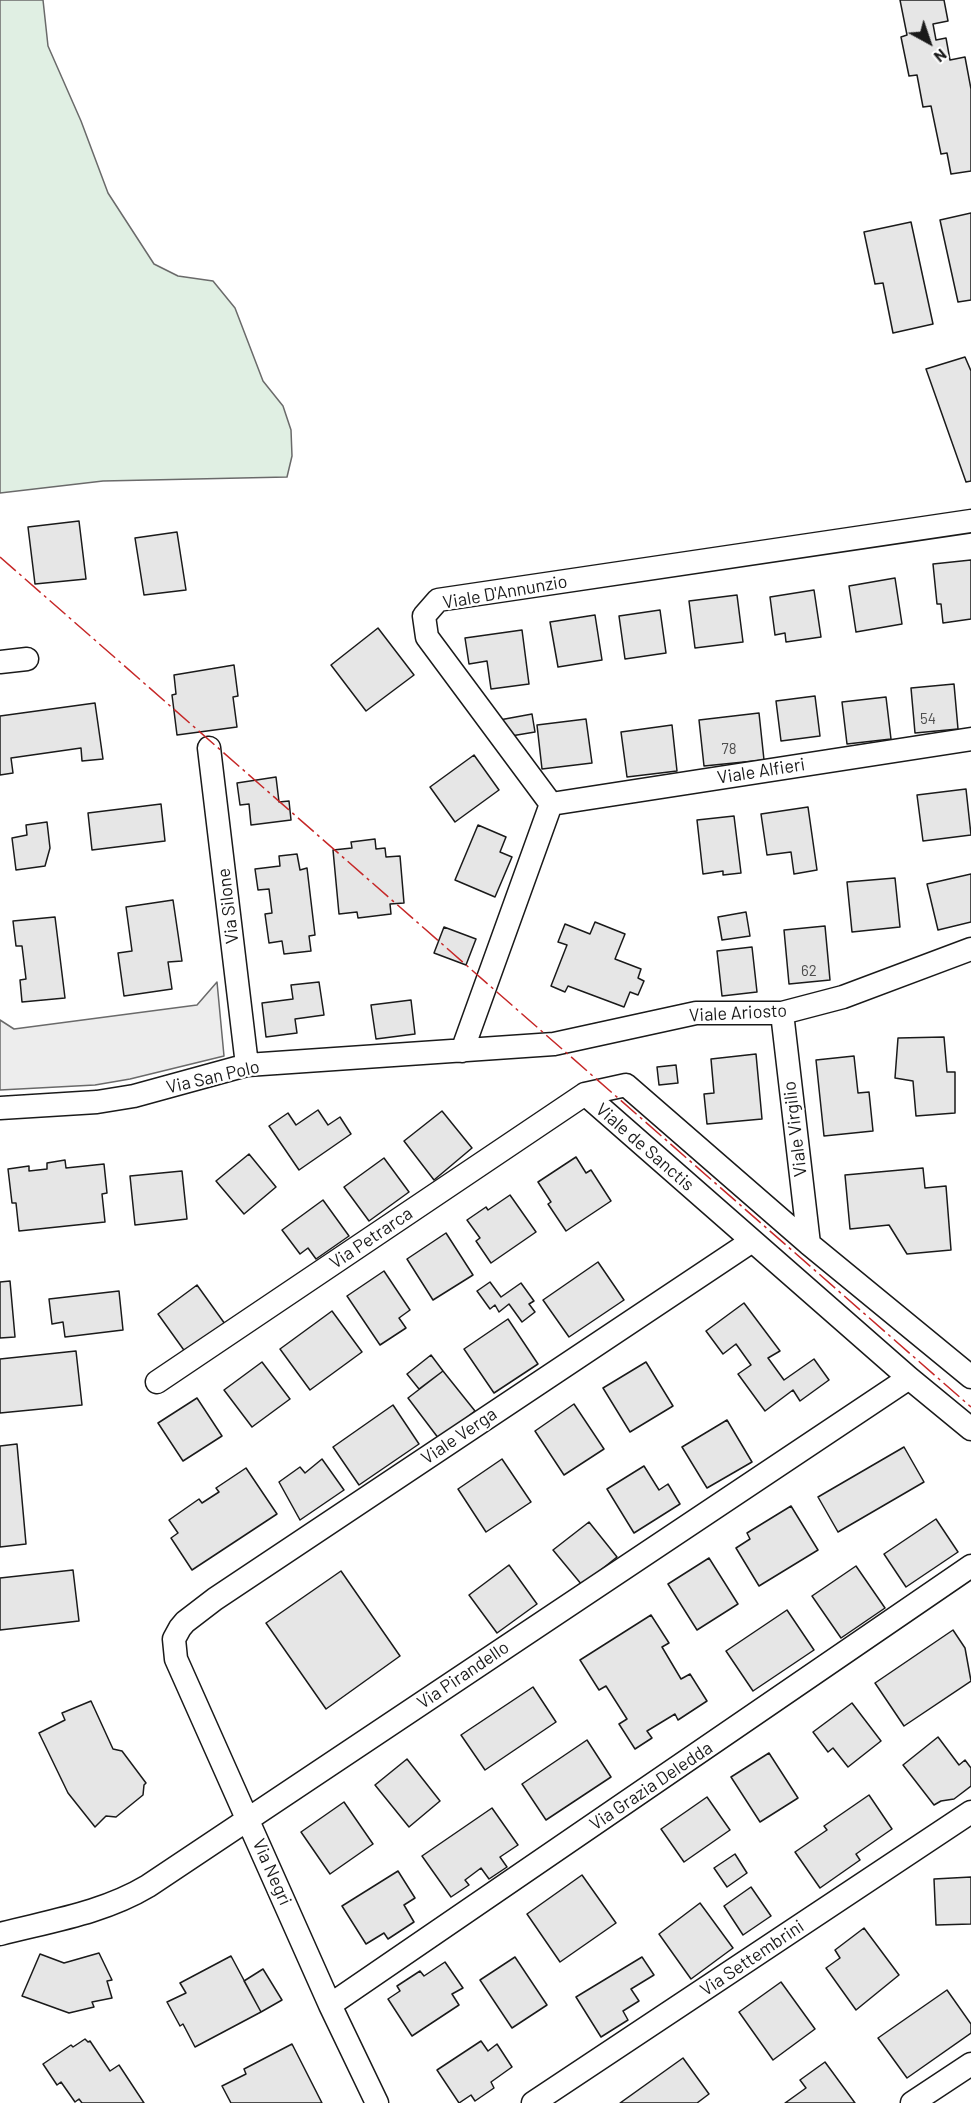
<!DOCTYPE html>
<style>
body{margin:0}
#map{position:relative;width:971px;height:2103px;overflow:hidden;background:#fff;font-family:Barlow,sans-serif}
canvas{display:block}
.north{position:absolute;left:899px;top:12px;width:60px;height:60px;-webkit-text-stroke:4px #fff;paint-order:stroke;rotate:140deg;font-size:16px;font-weight:700;line-height:24px;text-align:center;color:#1a1a1a}
.north::after{content:'';display:block;margin:auto;width:21px;height:27px;background:#1a1a1a;clip-path:polygon(50% 0,100% 100%,50% 72%,0 100%)}
</style>
<div id="map">
<canvas width="971" height="2103"></canvas>
<div class="north">N</div>
</div>
<script>
const g = document.querySelector('canvas').getContext('2d');
g.lineJoin = 'round';
function paint(path, color) { g.fillStyle = color; g.fill(path, 'evenodd'); }
function strokePath(path, color, width, dash) { g.strokeStyle = color; g.lineWidth = width; g.lineCap = dash ? 'butt' : 'round'; g.setLineDash(dash || []); g.stroke(path); }
function drawText(font, color, halo, rows, align = 'center') {
  g.font = font + ' Barlow,sans-serif'; g.lineWidth = 4.5; g.setLineDash([]); g.textBaseline = 'middle'; g.strokeStyle = halo; g.fillStyle = color; for (const [text, x, y, turn = 0] of rows) {
    g.save(); g.translate(x, y); g.rotate((+turn || 0) * Math.PI / 180); g.textAlign = isNaN(turn) ? turn : align; if (halo) g.strokeText(text, 0, 0); g.fillText(text, 0, 0); g.restore();
  }
}
const green = new Path2D(`
 M0 0H43L48 46 81 121 108 193 154 264 178 276 213 281 235 308 263 381 283 406 291 430 292 456 287 477 103 481 0 493Z`);
const parking = new Path2D(`
 M217 982 224 1056 130 1079 95 1085 0 1090V1020L14 1029 197 1005Z`);
const building = new Path2D(`
 M900 0H944L948 21 933 24 936 40 946 38 950 60 965 57 971 89V171L951 174 947 153 941 154 931 106 923 107 917 75 909 76 901 37 907 35Z
 M971 213V300L958 302 940 220Z
 M911 222 933 324 893 333 883 283 875 284 864 232Z
 M965 357 971 371V481L966 482 926 369Z
 M79 521 86 579 35 584 28 527Z
 M177 532 186 590 144 595 135 538Z
 M971 560V619L943 623 941 604H937L933 564Z
 M895 578 902 624 856 632 849 586Z
 M814 590 821 637 786 642 785 633 775 635 770 597Z
 M737 595 743 642 695 648 689 601Z
 M660 610 666 653 625 659 619 616Z
 M595 615 602 660 558 667 550 622Z
 M378 628 414 675 366 711 331 665Z
 M522 630 529 684 491 689 487 661 469 664 465 638Z
 M234 665 238 696 233 697 237 727 177 735 172 695 176 694 174 675Z
 M954 684 958 729 915 733 911 688Z
 M815 696 820 736 781 741 776 701Z
 M886 697 891 739 847 744 842 702Z
 M95 703 103 759 82 761 81 748 11 758 13 773 0 775V716Z
 M759 713 764 760 704 766 699 720Z
 M532 714 535 732 511 736 494 721Z
 M586 719 592 763 542 769 537 725Z
 M672 725 677 771 627 777 621 732Z
 M474 755 499 790 455 822 430 787Z
 M276 777 279 802 289 801 291 820 251 825 249 804 240 805 237 783Z
 M966 789 971 835 923 841 917 795Z
 M161 804 165 841 92 850 88 813Z
 M808 807 817 870 794 874 791 852 767 855 761 814Z
 M734 816 741 873 723 875V871L703 874 697 820Z
 M47 822 50 848 45 866 16 870 12 838 27 835 26 825Z
 M478 825 506 837 500 852 512 857 495 897 455 880Z
 M375 839 376 849 385 848 386 857 400 856 404 903 390 904 391 914 358 918 357 912 339 914 333 850 352 848 351 842Z
 M297 854 300 870 307 868 315 935 309 936 311 951 284 954 282 941 269 943 265 914 272 913 269 889 258 890 255 869 280 866 279 856Z
 M971 874V922L938 930 927 884Z
 M895 878 900 927 852 932 847 882Z
 M173 900 182 961 168 962 172 989 124 996 118 953 132 951 126 907Z
 M746 912 750 936 722 940 718 917Z
 M55 917 65 998 22 1002 20 980 26 979 22 946H16L13 921Z
 M595 922 625 934 615 959 641 969 638 978 644 981 638 995 630 992 624 1007 568 986 565 992 551 986 567 945 558 942 565 924 590 934Z
 M825 926 830 980 789 984 784 930Z
 M444 927 476 939 466 965 434 953Z
 M752 947 757 992 722 996 717 951Z
 M319 982 324 1015 295 1019 297 1033 266 1037 262 1003 293 999 291 985Z
 M411 1000 415 1034 376 1039 371 1005Z
 M944 1037 947 1072H955V1113L916 1116 913 1081 895 1078 898 1038Z
 M756 1054 762 1119 707 1124 704 1094 714 1093 711 1059Z
 M854 1056 858 1093 869 1092 873 1131 824 1136 816 1060Z
 M676 1065 678 1083 659 1085 657 1067Z
 M318 1110 328 1125 340 1117 351 1134 299 1170 269 1126 288 1113 296 1125Z
 M442 1111 472 1148 434 1180 404 1141Z
 M249 1154 276 1187 244 1214 216 1181Z
 M576 1157 586 1173 591 1170 611 1201 566 1231 548 1204 551 1202 538 1182Z
 M384 1158 409 1192 369 1221 344 1187Z
 M65 1160 66 1168 104 1164 107 1193 102 1194 105 1222 19 1231 16 1203H12L8 1169 29 1166V1171L47 1169V1163Z
 M923 1168 925 1188 946 1186 951 1250 907 1254 889 1225 850 1229 845 1175Z
 M182 1171 187 1219 135 1225 130 1176Z
 M510 1195 536 1232 491 1263 476 1241 480 1238 467 1220 486 1207 488 1210Z
 M323 1200 349 1236 316 1259 308 1248 300 1254 282 1230Z
 M446 1233 473 1275 433 1300 407 1259Z
 M598 1262 624 1300 569 1337 543 1300Z
 M384 1271 410 1310 399 1318 406 1328 380 1345 347 1296Z
 M10 1281 15 1337 0 1338V1282Z
 M490 1282 501 1297 521 1283 534 1301 529 1304 535 1312 522 1322 509 1304 499 1312 495 1305 490 1309 477 1291Z
 M197 1285 225 1324 186 1353 158 1314Z
 M119 1291 123 1330 65 1337 63 1322 52 1324 49 1299Z
 M744 1303 780 1351 768 1358 784 1380 814 1359 829 1380 800 1401 793 1390 765 1411 738 1374 751 1365 736 1344 723 1354 706 1331Z
 M332 1311 362 1352 310 1390 280 1349Z
 M508 1319 538 1364 494 1393 464 1349Z
 M76 1351 82 1405 0 1413V1359Z
 M431 1355 443 1371 419 1389 407 1374Z
 M262 1362 290 1399 252 1427 224 1390Z
 M646 1362 673 1406 630 1432 603 1388Z
 M443 1371 475 1411 439 1439 408 1398Z
 M197 1398 222 1436 183 1461 158 1423Z
 M574 1404 604 1449 564 1475 535 1431Z
 M393 1405 419 1444 359 1485 333 1447Z
 M727 1420 752 1462 707 1488 682 1447Z
 M17 1444 26 1544 0 1547V1446Z
 M904 1447 924 1482 838 1532 818 1497Z
 M322 1459 344 1490 300 1520 279 1482 300 1467 305 1473Z
 M502 1459 531 1502 486 1532 458 1489Z
 M644 1466 659 1490 668 1484 680 1504 634 1533 607 1489Z
 M246 1468 277 1514 192 1570 171 1538 178 1533 169 1520 199 1499 202 1503 219 1492 216 1488Z
 M791 1506 818 1550 759 1586 736 1548 750 1539 747 1533Z
 M936 1519 958 1552 906 1587 884 1554Z
 M589 1522 617 1557 582 1585 553 1550Z
 M709 1558 738 1604 697 1630 668 1584Z
 M509 1565 537 1604 497 1633 469 1595Z
 M856 1566 885 1608 841 1638 812 1596Z
 M73 1570 79 1621 0 1630V1578Z
 M341 1571 400 1656 326 1709 266 1623Z
 M787 1610 814 1650 753 1691 726 1651Z
 M651 1615 669 1643 662 1647 681 1679 690 1674 707 1701 678 1720 675 1714 647 1731 652 1738 635 1749 619 1724 627 1719 606 1686 599 1690 580 1660Z
 M953 1630 965 1648 971 1681 904 1726 875 1683Z
 M533 1687 556 1722 485 1770 461 1735Z
 M91 1701 113 1749 122 1751 146 1783 144 1785 143 1795 116 1817 106 1816 95 1827 68 1793 39 1733 65 1720 62 1713Z
 M852 1703 881 1741 848 1767 833 1748 828 1752 813 1732Z
 M938 1737 959 1765 965 1760 971 1768V1786L954 1799 941 1801 934 1805 903 1765Z
 M587 1740 611 1777 546 1820 522 1784Z
 M769 1753 798 1798 760 1822 731 1777Z
 M407 1759 440 1801 409 1827 375 1785Z
 M869 1795 892 1829 856 1854 860 1860 820 1888 795 1852 827 1830 824 1826Z
 M707 1797 730 1830 684 1862 661 1829Z
 M344 1802 373 1844 330 1874 301 1832Z
 M492 1808 518 1845 500 1857 507 1867 489 1879 481 1868 465 1880 469 1885 451 1897 422 1856Z
 M735 1854 747 1873 727 1887 714 1868Z
 M398 1871 415 1898 404 1905 414 1922 388 1939 384 1933 366 1944 342 1906Z
 M582 1875 616 1923 560 1962 527 1914Z
 M971 1877V1924L936 1925 934 1879Z
 M751 1887 771 1916 743 1935 724 1906Z
 M700 1903 733 1948 691 1979 659 1934Z
 M864 1928 899 1975 856 2010 826 1968 840 1958 835 1950Z
 M99 1953 112 1980 107 1981 112 1998 92 2002 94 2007 69 2013 22 1996 40 1954 64 1963Z
 M231 1956 261 2012 195 2047 183 2024 180 2026 167 2002 186 1993 180 1983Z
 M515 1957 547 2005 512 2028 480 1980Z
 M642 1957 654 1975 631 1989 639 2001 623 2011 628 2020 601 2037 576 1997Z
 M445 1962 463 1988 452 1994 459 2005 412 2036 388 1999 400 1991 397 1986 420 1971 424 1976Z
 M263 1969 282 2000 261 2012 244 1981Z
 M781 1982 815 2029 773 2060 739 2012Z
 M947 1990 971 2024V2033L907 2078 878 2038Z
 M85 2039 88 2042 90 2041 110 2071 119 2065 144 2103H82L79 2099 75 2102 61 2082 57 2085 43 2064 71 2045 73 2047Z
 M481 2041 488 2051 497 2044 512 2067 491 2082 494 2088 475 2101 471 2095 459 2103 437 2070Z
 M292 2044 322 2103H231L222 2086 246 2074 244 2069Z
 M683 2058 709 2094 697 2103H620Z
 M825 2062 855 2103H785L806 2088 800 2080Z`);
const minor = new Path2D(`
 M0 662 27 659
 M209 748 247 1065
 M551 804 971 739
 M782 1013 809 1244
 M462 1051 551 804 427 637 424 616 438 600 971 521
 M585 1094 909 1378 971 1429
 M0 1108 97 1102 134 1096 247 1065 554 1044 696 1013H782L843 997 971 949
 M157 1382 585 1094 626 1085 809 1244 971 1377
 M0 1934C50 1921 103 1913 148 1886L909 1378
 M330 2005 971 1566
 M377 2103 330 2005 176 1659 174 1639 180 1628 185 1622 215 1599 752 1241
 M533 2103 971 1812
 M912 2103 971 2064`);
const power = new Path2D(`
 M0 557 971 1407`);
const numberNames = [
 ["54",928,719],
 ["78",729,749],
 ["62",809,971]
];
const streetNames = [
 ["Viale D'Annunzio",505,592,-10],
 ["Viale Alfieri",761,771,-9],
 ["Via Silone",228,906,-97],
 ["Viale Ariosto",738,1013,-3],
 ["Via San Polo",213,1077,-13],
 ["Viale Virgilio",795,1129,-97],
 ["Viale de Sanctis",645,1147,41],
 ["Via Petrarca",371,1238,-34],
 ["Viale Verga",459,1436,-34],
 ["Via Pirandello",463,1675,-34],
 ["Via Grazia Deledda",651,1786,-34],
 ["Via Negri",272,1872,66],
 ["Via Settembrini",752,1958,-34]
];
paint(green, '#e0efe3');
strokePath(green, '#6a6a6a', 1.5);
paint(parking, '#ededed');
strokePath(parking, '#6a6a6a', 1.5);
paint(building, '#e6e6e6');
strokePath(building, '#1a1a1a', 1.5);
strokePath(minor, '#1a1a1a', 25);
strokePath(minor, '#fff', 22);
strokePath(power, '#c62828', 1.5, [21, 4.5, 3, 4.5]);
drawText('15px', '#4d4d4d', null, numberNames);
drawText('18px', '#1a1a1a', '#fff', streetNames);
</script>
